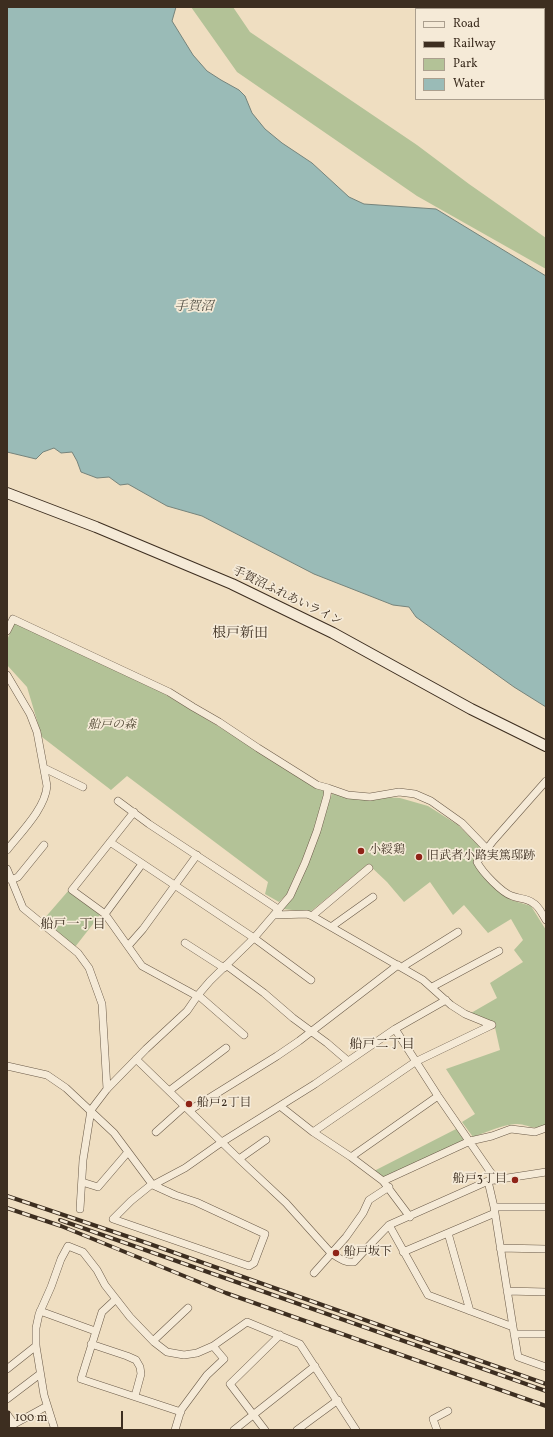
<!DOCTYPE html>
<meta charset="utf-8">
<style>
body{margin:0}
#map{position:relative;width:553px;height:1437px;overflow:hidden;background:#efdec1;font-family:Vollkorn,serif}
canvas{display:block}
.frame{position:absolute;inset:0;border:8px solid #3d2e20;pointer-events:none}
.legend{position:absolute;left:415px;top:8px;width:130px;height:92px;box-sizing:border-box;background:#f5ead7;border:1px solid #ab9f8e;margin:0;padding:5px 7px;list-style:none;font-size:12px;color:#3d2e20}
.legend li{display:flex;align-items:center;gap:8px;height:20px}
.legend b{width:20px;border:1px solid #ab9f8e}
.scale{position:absolute;left:8px;top:1411px;width:115px;height:18px;box-sizing:border-box;border:2px solid #3d2e20;border-top:0;padding-left:5px;font-size:12px;line-height:14px;white-space:nowrap;color:#3d2e20;-webkit-text-stroke:3px #f5ead7;paint-order:stroke}
</style>
<div id="map">
<canvas width="553" height="1437"></canvas>
<div class="frame"></div>
<ul class="legend">
<li><b style="height:5px;background:#f5ead7"></b>Road</li>
<li><b style="height:5px;background:#3d2e20"></b>Railway</li>
<li><b style="height:11px;background:#b3c297"></b>Park</li>
<li><b style="height:11px;background:#9abbb7"></b>Water</li>
</ul>
<div class="scale">100 m</div>
</div>
<script>
const g = document.querySelector('canvas').getContext('2d');
g.lineJoin = 'round';
function paint(path, color) { g.fillStyle = color; g.fill(path, 'evenodd'); }
function strokePath(path, color, width, dash) { g.strokeStyle = color; g.lineWidth = width; g.lineCap = dash ? 'butt' : 'round'; g.setLineDash(dash || []); g.stroke(path); }
function drawText(font, color, halo, rows, align = 'center') {
  g.font = font + ' Vollkorn,"Noto Serif JP",serif'; g.lineWidth = 3.5; g.setLineDash([]); g.textBaseline = 'middle'; g.strokeStyle = halo; g.fillStyle = color; for (const [text, x, y, turn = 0] of rows) {
    g.save(); g.translate(x, y); g.rotate((+turn || 0) * Math.PI / 180); g.textAlign = isNaN(turn) ? turn : align; if (halo) g.strokeText(text, 0, 0); g.fillText(text, 0, 0); g.restore();
  }
}
const green = new Path2D(`
 M191 7H233L250 32 417 145 469 184 546 238V269L417 196 237 72Z
 M17 623 163 693 324 790 325 793 315 831 287 894 279 902 265 894 268 882 127 776 111 790 42 737 27 687 7 665V640L14 624Z
 M332 794 400 798 428 806 458 825 481 848 474 864 511 900 531 906 546 930V1126C531 1131 527 1123 515 1124 502 1125 487 1132 473 1137L462 1122 475 1114 446 1069 500 1050 494 1023 471 1013 497 998 490 983 523 962 514 950 523 940 511 919 488 933 464 905 453 915 430 882 404 902 387 882 368 864 310 912 283 909 293 898Z
 M69 890 100 915 75 947 43 920Z
 M458 1128 467 1141 384 1179 374 1171Z`);
const water = new Path2D(`
 M7 7H176L172 21 193 55 207 71 221 80 239 90 245 96 252 113 265 129 282 143 312 163 349 197 364 204 436 209 546 276V707L514 687 416 617 409 607 393 605 314 574 202 516 167 506 128 484 120 485 109 477 97 478 81 472 77 461 72 452 61 453 54 448 43 452 36 459 7 452Z`);
const street = new Path2D(`
 M514 9 516 7
 M7 631 13 619 169 692 193 707 219 722 258 748 317 785 328 788 327 796 317 831 305 863 290 896 254 938 210 981 198 995 187 1011 146 1049 107 1089 91 1110 83 1160 80 1209
 M7 675 30 714 37 732 47 786C45 809 21 832 7 850
 M44 768 83 787
 M546 781 493 841 477 862C482 872 502 893 512 896 519 899 527 898 533 903 539 906 542 914 546 920
 M328 788 348 795 370 797 399 792 415 794 431 801 462 823 487 849
 M118 801 149 824 278 909
 M134 812 72 890 105 914 142 966 197 996
 M110 842 254 938 311 980
 M369 868 312 916 423 980 451 1005 465 1014 492 1025
 M7 869 23 908 78 953 89 968 102 1004 107 1089
 M11 880 18 877 44 845
 M105 914 142 864
 M274 915 307 914 312 916
 M331 927 373 897
 M185 943 224 968
 M128 946 143 929 197 855
 M226 965 264 993 293 1018 327 1043 348 1061
 M402 967 458 932
 M432 987 499 951
 M198 995 244 1035
 M395 1029 438 1096 496 1180
 M136 1059 239 1159 286 1203 331 1253C339 1258 345 1263 354 1262L366 1249 389 1225 488 1181 546 1172
 M7 1066 47 1075 66 1088 114 1133 152 1184 153 1185 175 1195 196 1202 265 1234 254 1263 249 1266 113 1219 131 1201 152 1184
 M169 1091 226 1048
 M280 1106 313 1132 415 1062 492 1025
 M190 1110 277 1056 299 1041 398 965
 M156 1132 185 1106
 M313 1132 351 1157 383 1181 410 1217
 M351 1157 438 1096
 M239 1159 266 1140
 M383 1181 470 1141 492 1136 511 1129 535 1132 546 1128
 M488 1181 494 1207H546
 M82 1182 98 1187 128 1152
 M153 1185 185 1168 222 1142 315 1084 395 1029 446 1000
 M494 1207 513 1327
 M389 1225 428 1295 513 1327 518 1357 546 1367
 M448 1233 470 1311
 M500 1248 546 1249
 M403 1252 495 1213
 M314 1273 346 1237 363 1213 369 1200 389 1187
 M507 1291 546 1292
 M116 1299 102 1312 81 1379 181 1412
 M40 1311 95 1331
 M514 1334H546
 M153 1341 188 1308
 M91 1344 127 1356 136 1360 140 1367 141 1374 135 1396
 M7 1369 36 1346
 M7 1399 40 1374
 M7 1414 14 1424
 M7 1428 47 1406
 M55 1430 44 1395 36 1346V1328L39 1314 51 1287 61 1259 68 1246 83 1252 97 1270 105 1285 130 1317 154 1342 167 1352 184 1355 197 1353 213 1346 247 1322 300 1344 356 1430
 M175 1430 181 1410 207 1375 224 1359 213 1346
 M234 1430 315 1366
 M265 1430 230 1384 280 1335
 M297 1430 338 1400
 M437 1430 433 1419 448 1411`);
const secondary = new Path2D(`
 M468 7 470 9
 M544 67 546 68
 M7 493 96 527 232 584 333 633 471 709 546 746`);
const rail = new Path2D(`
 M7 1196 147 1243 546 1384
 M7 1208 61 1226 226 1293 546 1406
 M60 1220 546 1391`);
const markers = [
 [361,851,4,"#8f2418"],
 [419,857,4,"#8f2418"],
 [189,1104,4,"#8f2418"],
 [515,1180,4,"#8f2418"],
 [336,1253,4,"#8f2418"]
];
const streetNames = [
 ["手賀沼ふれあいライン",287,597,26]
];
const parkNames = [
 ["船戸の森",112,726]
];
const poiNames = [
 ["小綬鶏",369,851],
 ["旧武者小路実篤邸跡",427,857],
 ["船戸2丁目",197,1104],
 ["船戸3丁目",507,1180,"right"],
 ["船戸坂下",344,1253]
];
const waterNames = [
 ["手賀沼",194,308]
];
const neighbourhoodNames = [
 ["船戸一丁目",73,926],
 ["船戸二丁目",382,1046]
];
const quarterNames = [
 ["根戸新田",240,634]
];
paint(green, '#b3c297');
paint(water, '#9abbb7');
strokePath(water, '#75837b', 1);
strokePath(street, '#6a5a48', 8);
strokePath(secondary, '#3d2e20', 12);
strokePath(street, '#f5ead7', 7);
strokePath(secondary, '#f5ead7', 10);
strokePath(rail, '#3d2e20', 4);
strokePath(rail, '#f5ead7', 2.5, [8]);
for (const [x, y, r, color] of markers) { const dot = new Path2D(); dot.arc(x, y, r, 0, 2 * Math.PI); g.fillStyle = color; g.fill(dot); strokePath(dot, '#f5ead7', 1.5); }
drawText('12px', '#3d2e20', '#f5ead7', streetNames);
drawText('italic 12px', '#554c38', '#f5ead7', parkNames);
drawText('12px', '#3d2e20', '#f5ead7', poiNames, 'left');
drawText('italic 13px', '#545146', '#f5ead7', waterNames);
drawText('13px', '#3d2e20', '#f5ead7', neighbourhoodNames);
drawText('14px', '#3d2e20', '#f5ead7', quarterNames);
</script>
